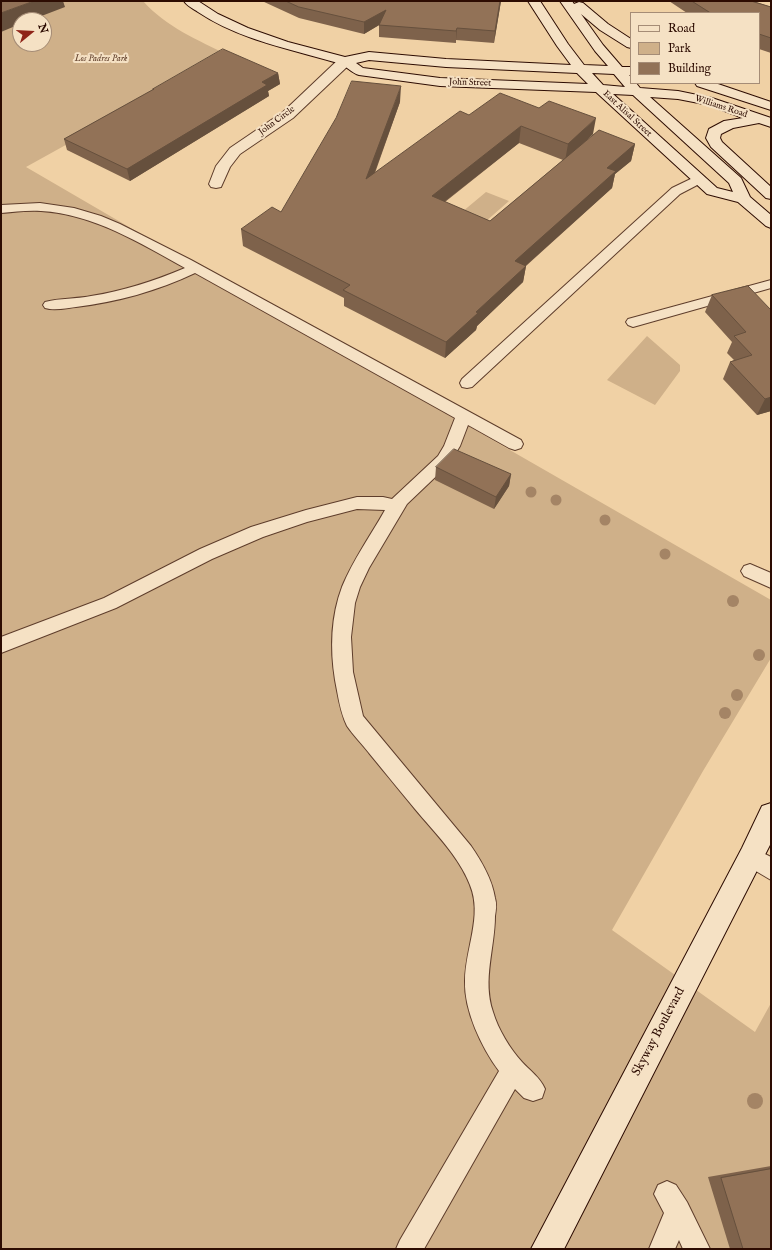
<!DOCTYPE html>
<style>
body{margin:0}
#map{position:relative;width:772px;height:1250px;overflow:hidden;background:#f0d1a5;font-family:"IM FELL English",serif}
canvas{display:block}
.frame{position:absolute;inset:0;border:2px solid #2d0c02;pointer-events:none}
.legend{position:absolute;left:630px;top:12px;width:130px;height:72px;box-sizing:border-box;background:#f5e1c4;border:1px solid #a58c76;margin:0;padding:5px 7px;list-style:none;font-size:12px;color:#2d0c02}
.legend li{display:flex;align-items:center;gap:8px;height:20px}
.legend b{width:20px;border:1px solid #a58c76}
.north{position:absolute;left:12px;top:12px;width:40px;height:40px;box-sizing:border-box;background:#f5e1c4;border:1px solid #a58c76;border-radius:50%;rotate:72deg;font-size:11px;font-weight:700;line-height:16px;text-align:center;color:#2d0c02}
.north::after{content:'';display:block;margin:auto;width:14px;height:18px;background:#8f2418;clip-path:polygon(50% 0,100% 100%,50% 72%,0 100%)}
</style>
<div id="map">
<canvas width="772" height="1250"></canvas>
<div class="frame"></div>
<ul class="legend">
<li><b style="height:5px;background:#f5e1c4"></b>Road</li>
<li><b style="height:11px;background:#cfb089"></b>Park</li>
<li><b style="height:11px;background:#927257"></b>Building</li>
</ul>
<div class="north">N</div>
</div>
<script>
const g = document.querySelector('canvas').getContext('2d');
g.lineJoin = 'round';
function paint(path, color) { g.fillStyle = color; g.fill(path, 'evenodd'); }
function strokePath(path, color, width, dash) { g.strokeStyle = color; g.lineWidth = width; g.lineCap = dash ? 'butt' : 'round'; g.setLineDash(dash || []); g.stroke(path); }
function drawText(font, color, halo, rows, align = 'center') {
  g.font = font + ' "IM FELL English",serif'; g.lineWidth = 4; g.setLineDash([]); g.textBaseline = 'middle'; g.strokeStyle = halo; g.fillStyle = color; for (const [text, x, y, turn = 0] of rows) {
    g.save(); g.translate(x, y); g.rotate((+turn || 0) * Math.PI / 180); g.textAlign = isNaN(turn) ? turn : align; if (halo) g.strokeText(text, 0, 0); g.fillText(text, 0, 0); g.restore();
  }
}
const green = new Path2D(`
 M18 1H143C166 27 198 40 228 55L26 167 433 404 475 430 771 600V658L703 771 612 930 755 1032 771 1003V1249H1V9ZM20 20H44V44H20Z
 M486 192 509 201 485 222 462 212Z
 M647 336 680 365V371L655 405 607 380Z`);
const lane = new Path2D(`
 M699 175 703 176 705 179 703 182 680 194 472 387 467 388 462 387 460 383 462 379 672 188Z
 M40 203 74 208 101 216 120 224 191 260 521 440 523 444 521 448 515 450 509 448 468 425 460 446 449 464 407 504 369 568 360 587 355 603 351 637 353 672 363 716 471 846C482 862 492 879 495 898 497 904 496 910 495 916 495 948 482 980 493 1012 498 1029 510 1049 522 1062 530 1071 540 1077 545 1089L542 1098 533 1101 524 1098 515 1089 424 1249H396L400 1240 499 1071C482 1048 464 1011 465 981 465 949 483 916 470 885 459 856 434 832 415 809 399 790 384 771 369 753 362 744 353 735 347 726 340 712 338 695 335 680 330 649 331 616 342 587 353 560 371 535 385 510L357 509 307 522 263 537 212 559 116 608 1 653V637L104 598 200 549 251 527 306 510 357 497H383L392 499 438 456 444 446 455 418 195 273C157 291 117 302 76 307 66 308 55 311 45 308L43 305 45 302C60 298 76 299 91 296 124 291 154 281 185 268 140 243 93 214 41 211 28 210 14 212 1 213V205Z
 M771 280V288L633 327 628 325 626 322 628 319Z
 M750 564 771 573V588L744 576 741 571 744 566Z
 M751 847 771 857V880L744 864 740 857 744 850Z
 M667 1181 676 1185 687 1202 710 1249H683L679 1240 675 1249H649L664 1213 654 1194 658 1185Z`);
const street = new Path2D(`
 M345 57 350 58 351 61 350 64 293 118 240 154 230 167 221 187 216 188 211 187 209 184 216 166 230 148 283 112 340 58Z`);
const secondary = new Path2D(`
 M184 1H198L218 14 248 28 288 42 345 57 369 52 446 59 571 65 557 46 528 1H540L568 44 584 65 608 66 595 51 560 1H572L574 4 579 2 583 3 608 24 631 39V48L627 47 600 30 581 14 603 45 622 67H631V75H629L631 77V83H636L640 88 678 91 712 98 771 118V127L759 123 733 128 721 134 720 138 722 142 771 187V199L766 198 711 147 706 138 709 129 724 121 743 118 709 105 678 99 650 97 741 178 750 197 771 215V228L766 226 738 202 707 194 596 92 440 86 359 75C351 73 346 65 338 63 290 49 240 40 198 12 194 9 187 6 184 1ZM369 60 446 67 577 73 588 84 440 78 363 68 356 63ZM592 73 614 74 625 87 603 85ZM613 94 633 95 729 183 733 192 717 188Z
 M695 83H715L771 102V110L697 86Z
 M771 803V843L564 1249H531L742 848 762 806Z`);
const trees = [
 [531,492,5.5],
 [556,500,5.5],
 [605,520,5.5],
 [665,554,5.5],
 [733,601,6],
 [759,655,6],
 [737,695,6],
 [725,713,6],
 [755,1101,8]
];
const wall = new Path2D(`
 M262 1H501L494 43 456 40V43L379 37V25L364 34 299 18Z
 M669 1H771L756 2 771 7V53L759 49V13H687Z
 M278 73 280 84 268 91 269 96 130 181 67 150 64 139 153 90V89Z
 M400 102 375 173 469 115 593 134 584 143 635 144 631 161 615 174 612 188 526 266 523 282 477 326 476 330 445 358 344 306V298L243 246 241 229 281 212ZM519 143 563 160 490 221 445 202Z
 M748 286 771 411 757 415 723 379 730 362 734 360 727 353 732 342 705 312 712 295Z
 M436 467 511 474 509 486 494 509 435 480Z
 M771 1166V1249H730L708 1177Z`);
const shadedWall = new Path2D(`
 M34 1H63L65 7 31 20H20V24L1 32V13Z
 M500 1H501L494 43 495 31Z
 M386 10V21L364 34V22Z
 M457 28 456 40V43V31Z
 M278 73 280 84 268 91 269 96 130 181 127 169 262 82Z
 M401 86 400 102 366 196V179Z
 M596 118 593 134 565 161 568 144Z
 M521 126 519 143 431 212 432 196Z
 M635 144 631 161 615 174 612 188 513 277 515 261 607 168Z
 M526 266 523 282 477 326 476 330 445 358 446 342 476 312Z
 M771 397V411L757 415 765 399Z
 M511 474 509 486 494 509 496 497Z`);
const building = new Path2D(`
 M1 1H34L1 13Z
 M286 1H500L495 31 457 28 456 31 379 25 386 10 364 22 299 7Z
 M692 1H751L771 7V38L759 34V13H711Z
 M223 49 278 73 262 82 267 85 127 169 64 139 154 89H153Z
 M352 81 401 86 366 179 460 111 469 115 500 93 539 108 549 101 596 118 568 144 521 126 432 196 490 221 599 130 635 144 607 168 616 171 515 261 526 266 476 312 478 313 446 342 343 290 350 285 241 229 272 207 281 212 336 118Z
 M748 286 771 310V397L765 399 730 362 752 355 734 336 746 332 712 295Z
 M454 449 511 474 496 497 436 467Z
 M771 1169V1249H743L721 1178Z`);
const farParknames = [
 ["Los Padres Park",101,59]
];
const farStreetnames = [
 ["John Street",470,83,2],
 ["Williams Road",721,107,18],
 ["East Alisal Street",627,114,43],
 ["John Circle",277,121,-36]
];
const nearStreetnames = [
 ["Skyway Boulevard",659,1032,-62]
];
paint(green, '#cfb089');
strokePath(lane, '#5e3d2b', 2);
strokePath(street, '#5e3d2b', 2);
strokePath(secondary, '#2d0c02', 2);
paint(lane, '#f5e1c4');
paint(street, '#f5e1c4');
paint(secondary, '#f5e1c4');
g.fillStyle = '#a48465';
for (const [x, y, r] of trees) { g.beginPath(); g.arc(x, y, r, 0, 2 * Math.PI); g.fill(); }
paint(wall, '#7e624b');
paint(shadedWall, '#66503d');
paint(building, '#927257');
strokePath(building, '#66503d', 1);
drawText('italic 9px', '#664531', '#f5e1c4', farParknames);
drawText('9px', '#2d0c02', '#f5e1c4', farStreetnames);
drawText('13px', '#2d0c02', '#f5e1c4', nearStreetnames);
</script>
